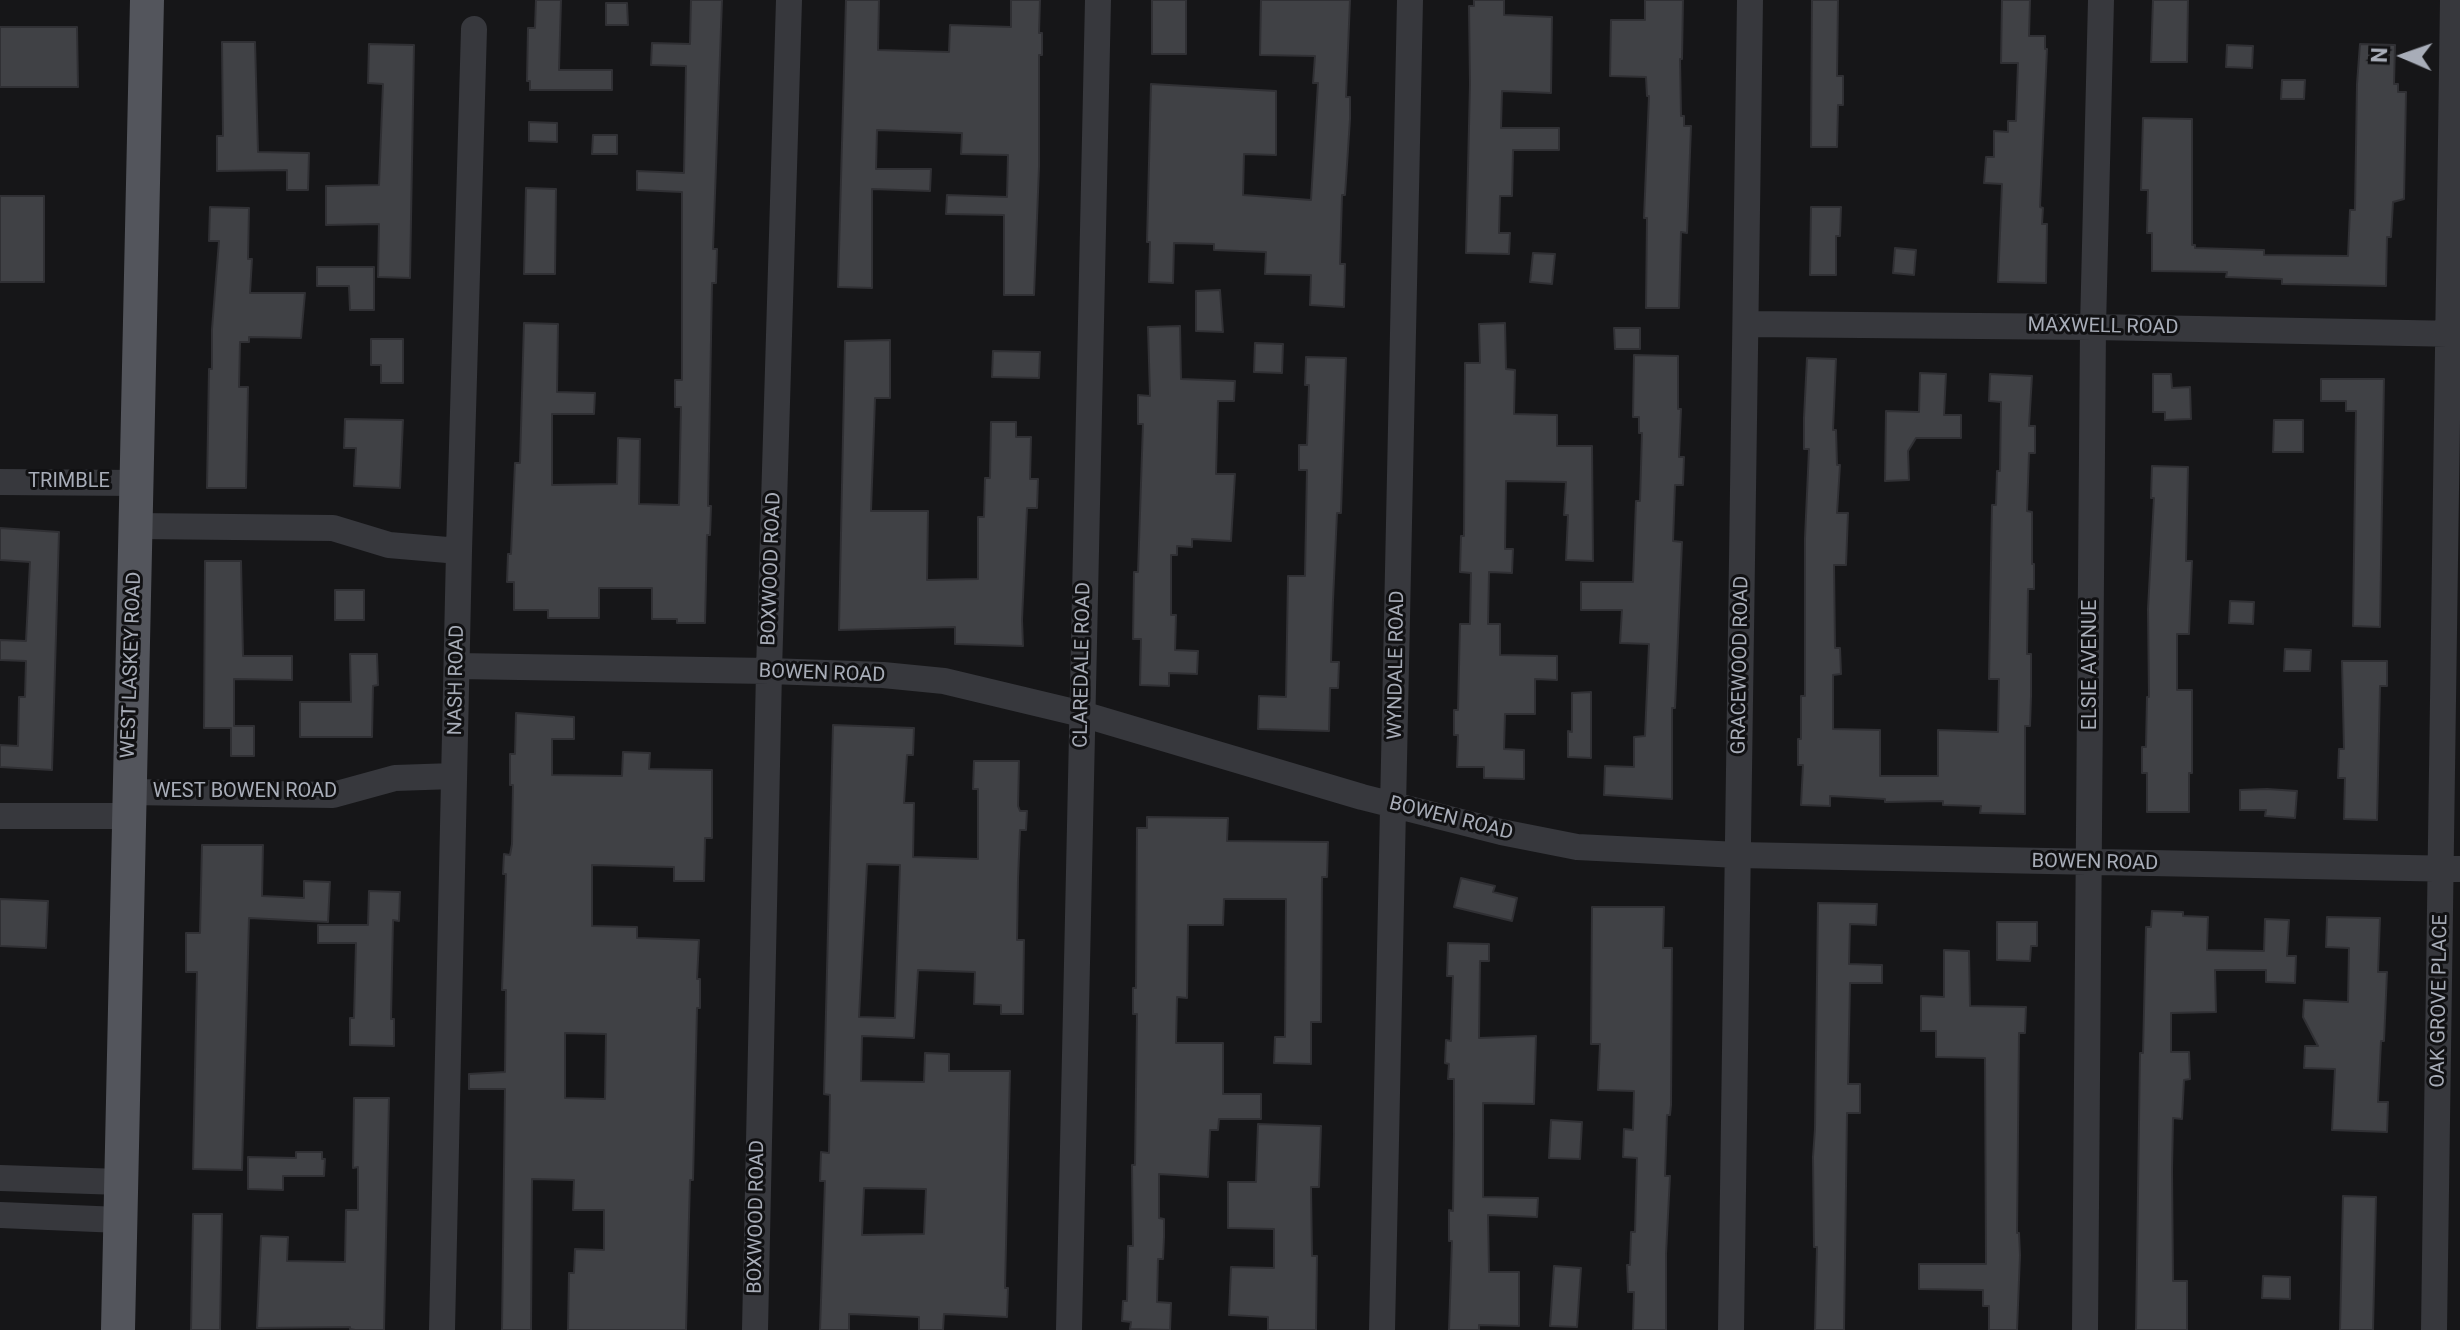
<!DOCTYPE html>
<style>
body{margin:0}
#map{position:relative;width:2460px;height:1330px;overflow:hidden;background:#161618;font-family:Roboto,sans-serif}
canvas{display:block}
.north{position:absolute;left:2364px;top:16px;width:80px;height:80px;-webkit-text-stroke:6px #111113;paint-order:stroke;rotate:272deg;font-size:22px;font-weight:700;line-height:32px;text-align:center;color:#a8adb8}
.north::after{content:'';display:block;margin:auto;width:28px;height:36px;background:#a8adb8;clip-path:polygon(50% 0,100% 100%,50% 72%,0 100%)}
</style>
<div id="map">
<canvas width="2460" height="1330"></canvas>
<div class="north">N</div>
</div>
<script>
const g = document.querySelector('canvas').getContext('2d');
g.lineJoin = 'round';
function paint(path, color) { g.fillStyle = color; g.fill(path, 'evenodd'); }
function strokePath(path, color, width, dash) { g.strokeStyle = color; g.lineWidth = width; g.lineCap = dash ? 'butt' : 'round'; g.setLineDash(dash || []); g.stroke(path); }
function drawText(font, color, halo, rows, align = 'center') {
  g.font = font + ' Roboto,sans-serif'; g.lineWidth = 6; g.setLineDash([]); g.textBaseline = 'middle'; g.strokeStyle = halo; g.fillStyle = color; for (const [text, x, y, turn = 0] of rows) {
    g.save(); g.translate(x, y); g.rotate((+turn || 0) * Math.PI / 180); g.textAlign = isNaN(turn) ? turn : align; if (halo) g.strokeText(text, 0, 0); g.fillText(text, 0, 0); g.restore();
  }
}
const building = new Path2D(`
 M536 0H561L559 70H612V90H530V81H527L528 28H535Z
 M691 0H722L713 249H717L716 283H712L708 506H711L710 535H707L705 623H677V619H652V588H599V618H548V610H514V582H507L508 554H511L515 463H520L524 323 558 324 557 392 595 393 594 414H552V485L617 484 618 438 640 439 639 504 679 505 681 407H675V380H682V192L637 190V171L684 173 686 66 651 65 652 43 690 44Z
 M846 0H879L878 50 949 52 950 25 1011 27V0H1040L1039 33H1042V55H1039V167L1034 295H1004V215L946 214 947 195 1007 197 1008 155 961 154 962 133 877 130 876 169H931L930 191 872 189V288L838 287Z
 M1152 0H1186V54H1152Z
 M1261 0H1350L1346 97H1350V119L1345 195H1342L1340 264H1345L1344 307 1310 305 1311 275 1265 274 1266 252 1214 250V244L1174 243 1173 283 1149 282 1150 242H1147L1151 84 1276 91V155L1244 154 1243 195 1311 200 1318 83H1313L1315 56 1260 55Z
 M1474 0H1504V15L1552 17 1551 93 1502 91 1501 128H1559V150H1513L1512 196H1500L1499 233H1510L1509 254 1466 253 1470 84 1469 6H1474Z
 M1645 0H1683L1682 59H1680L1681 116H1684V126H1691L1687 233 1681 232 1679 308H1646L1647 218H1644L1649 96H1647L1646 77 1610 76 1611 20H1645Z
 M1812 0H1838L1837 76H1843V105H1838L1837 147H1811Z
 M2002 0H2030L2029 36H2045V49H2047L2040 207 2043 208 2042 224H2047L2046 283 1998 282 2002 184 1984 183 1986 157H1994V131L2008 132V121H2016L2018 63H2001Z
 M2153 0H2188L2187 62H2151Z
 M606 3H627L628 25H606Z
 M0 27H77L78 87H0Z
 M222 42H255L258 152 309 153 308 190H287V170L217 171V136H223Z
 M369 44 414 45 410 278 378 277 379 224 326 225V186L379 185 383 84 368 83Z
 M2360 44 2395 45 2394 84H2398V92H2406L2404 199 2393 202 2391 237H2387L2386 286 2282 284V279L2226 277 2227 272 2152 271V233H2147L2148 190H2141L2143 118 2192 119V245H2195V248L2264 250V255L2348 256 2350 210H2355L2357 84Z
 M2227 45 2253 46 2252 68 2226 67Z
 M2282 80H2305L2304 99H2281Z
 M529 122 557 123V142L529 141Z
 M593 135H617V154H592Z
 M526 188 556 189 555 274H524Z
 M0 196H44V282H0Z
 M210 207 249 208 248 259H252L250 293H305L301 338 249 337V342H240L239 387H248L246 488H207L209 369H212V329L219 241H209Z
 M1811 207H1841L1840 236H1836V275H1810Z
 M1895 248 1916 250 1914 275 1893 273Z
 M1533 253 1555 254 1552 284 1530 282Z
 M317 267H374V310H350L349 286H317Z
 M1220 290 1223 332 1196 331V291Z
 M1505 323 1506 369 1515 370 1514 414 1557 415V446H1592L1593 561 1566 560 1568 515H1564L1566 482 1506 481 1505 549H1513L1512 573 1489 572 1488 624H1500V655L1557 656V680L1535 679V714H1505L1504 749 1524 750V779L1484 778V767H1457L1458 735H1454V710H1458L1460 624H1470L1471 573 1460 572 1461 536H1464L1465 363H1480L1479 324Z
 M1180 326 1181 379 1235 381 1234 401H1218L1216 474H1235L1231 541 1192 539V547L1177 546V555H1171V615H1176L1175 650 1198 651 1197 674 1169 673V686L1140 685 1141 639H1133L1134 572H1138L1143 424H1138V395L1150 396 1148 327Z
 M1614 328H1640V349H1615Z
 M371 339H403V383H381V365H371Z
 M890 340V398H875L871 511H928L927 580 978 579V517H984L985 478H990L991 422H1016V437H1031L1030 479H1038L1037 508H1027L1022 620 1023 646 955 644V627L839 630 845 341Z
 M1255 343 1283 344 1282 373 1254 372Z
 M993 351 1040 352 1039 378 992 377Z
 M1634 355 1678 356V409H1681L1679 457H1684L1683 485H1675L1673 541 1682 542 1675 708H1672V799L1604 795 1605 766 1634 767V737L1645 736 1649 644 1620 643 1622 610H1581V582H1633L1636 501H1640L1642 433H1639V417H1633Z
 M1306 357 1346 358 1341 513H1337L1333 600 1331 662H1339L1338 688H1330L1329 731 1258 729 1259 696 1286 697 1288 576H1305L1307 470H1299V445H1307L1309 385H1305Z
 M1807 358 1836 359 1833 430H1836L1837 465H1840L1837 513H1848L1846 565H1834L1835 648H1840L1841 674 1833 675V729L1880 730V776H1938V730L1998 732 1999 679H1989L1992 505H1996L1997 471H2000L2001 402 1989 401 1990 374 2032 376 2029 426H2035V453H2029L2027 511 2032 512V564H2034V589H2028L2027 654H2031V696L2030 726H2025V814L1980 813 1981 806 1943 805V801L1885 802V799L1830 796V806L1801 805 1803 765H1798V739H1801V696H1805V538L1809 449H1804V418Z
 M1920 373 1946 374 1944 415H1961V438H1916L1908 451 1909 480 1885 481 1886 411 1919 412Z
 M2153 374H2171L2172 388 2190 387 2191 419 2165 420V412H2153Z
 M2321 379H2384L2380 627 2353 626 2356 411H2346V401H2321Z
 M345 419 403 420 400 488 354 486 356 448H344Z
 M2274 420H2303V452H2273Z
 M2152 466 2188 467 2186 561H2192L2189 634H2177V690H2192V773H2189V812H2147V773H2142V747H2146L2147 697H2149L2148 609 2154 498H2151Z
 M0 528 59 532 52 770 0 767V745L18 746 19 697H25L26 661 0 660V640L26 641 30 562 0 560Z
 M205 561H241L243 656H292V680L234 679V726H254V756H231V728H204Z
 M335 590H364V620H335Z
 M2230 601 2254 602 2253 624 2229 623Z
 M2285 649 2311 650 2310 671H2284Z
 M350 654H377L378 685 373 686 372 737H300V702H351Z
 M2342 661H2387V686H2380L2377 820 2344 819 2345 778H2338L2339 749H2344Z
 M1591 692V758L1568 757V731L1572 732V693Z
 M516 713 574 717V739H552V775L622 776 623 752 650 753 649 769 712 770V838H705L704 881H674V867L592 865V926L637 927V938L699 940 697 979H700V1008H697L693 1180H690L686 1330H568L569 1273H574L575 1249 604 1250V1210H573L574 1180 532 1179 531 1330H502L505 1089H469V1074L505 1072 506 990H502L506 874H503L504 854 510 855 512 844 513 785H510V754H515ZM565 1033 606 1034 605 1099 565 1098Z
 M833 725 914 728 913 755H907L904 803H914L913 857 978 859V789H973L974 761H1019L1018 806 1020 811H1027L1026 830H1020L1018 879 1017 940H1024L1023 1014H1001V1005L974 1004 975 972 918 970 914 1038 862 1036 861 1081 924 1082 925 1053 949 1054V1071H1010L1005 1288H1008L1007 1317 944 1314 943 1330H919V1317L849 1314V1330H820L825 1181H820L821 1152 829 1153 830 1095 824 1094ZM867 864 900 865 895 1018 859 1017ZM864 1188 926 1189 924 1234 862 1235Z
 M2267 789 2297 791 2295 818 2265 816 2266 810H2240V790Z
 M1147 817 1228 818 1227 841 1328 842 1327 877H1322L1321 1022H1311V1064L1274 1063 1275 1037H1285L1286 899H1224L1223 925H1188L1187 998 1177 997 1176 1043H1223V1094H1261V1119H1219L1218 1130H1210L1208 1177 1159 1174V1218L1164 1219V1237L1163 1259H1158L1157 1302 1171 1303 1170 1330 1130 1329 1131 1322 1122 1321 1123 1301H1127L1128 1246H1133L1132 1165H1135L1137 1014H1133V988H1136L1137 828H1147Z
 M202 845H263L262 896 304 898V881L330 882 328 922 249 918 242 1170 193 1169 197 972H186V933H200Z
 M1461 878 1495 886 1493 892 1517 898 1512 921 1454 907Z
 M369 891 400 892 399 921 393 920 391 1019H394V1046L350 1045V1018H354L356 943H318V925H368Z
 M0 899 48 901 46 948 0 946Z
 M1818 903 1877 904 1876 925 1850 924 1849 964 1882 965V983H1850L1848 1084H1860V1113H1847L1844 1330H1815L1817 1247H1814L1813 1157 1815 1129Z
 M1592 907H1664L1663 948H1672L1671 1105 1670 1115H1667L1665 1176H1670L1666 1254V1330H1633L1634 1292H1628L1627 1265H1630L1631 1232H1635L1637 1158 1623 1157 1624 1129 1633 1130 1634 1091 1598 1090 1600 1044H1591Z
 M2152 911 2183 912V916L2208 917 2207 950 2264 951 2265 919 2289 920 2287 956H2296L2295 983 2266 982V970H2215L2216 1012 2171 1013V1052H2189L2190 1079 2184 1080 2182 1119 2173 1118 2172 1170 2173 1281H2187V1330H2136L2140 1053H2143L2146 927H2151Z
 M2327 917 2380 918 2378 972H2387L2384 1041H2381L2378 1102H2388L2387 1132 2332 1130 2335 1069 2304 1068 2305 1046H2318L2303 1017 2304 1000 2348 1002 2349 948 2326 947Z
 M1997 922H2037V946H2031L2030 961 1997 960Z
 M1448 943 1489 944V961H1480L1479 1038 1536 1036 1534 1104 1483 1103V1197L1538 1198 1537 1217 1488 1215 1489 1272H1519V1326L1479 1325V1330H1449L1452 1241H1449V1210L1453 1211 1454 1133V1079H1448L1449 1064 1445 1063 1446 1040 1451 1041 1453 976H1447Z
 M1944 950 1969 951 1970 1006 2026 1007 2025 1033H2019L2017 1233H2019L2020 1255 2017 1330H1989V1306H1983V1290L1919 1289V1264H1986L1985 1058 1936 1057V1031H1921V996L1944 997Z
 M354 1098H389L384 1330H355L350 1329V1327L257 1328 261 1236 288 1237 287 1261 345 1262 346 1210H358V1167L353 1168Z
 M1551 1120 1582 1122 1580 1159 1549 1158Z
 M1258 1124 1321 1126 1319 1187H1311L1312 1256H1317L1316 1330H1268V1317L1229 1315 1231 1267 1274 1268V1229L1228 1228V1182H1256Z
 M296 1152H322V1159H325L324 1176H283V1190L248 1189V1157L296 1158Z
 M2343 1196 2376 1197 2373 1330H2340Z
 M193 1214H222L220 1330H191Z
 M1554 1266 1581 1268 1577 1327 1550 1326Z
 M2263 1276 2290 1277V1299L2262 1298Z`);
const minor = new Path2D(`
 M1746 324 2093 327 2460 334
 M0 482 137 483
 M136 526 333 528 389 545 459 551
 M457 666 769 671 883 675 944 681 1082 714 1362 797 1501 832 1577 847 1738 855 2460 869
 M128 792 333 795 395 778 454 776
 M0 816H128
 M0 1178 121 1182
 M0 1215 120 1220
 M442 1330 459 551 474 29
 M755 1330 769 671 789 0
 M1069 1330 1098 0
 M1382 1330 1410 0
 M1731 1330 1750 0
 M2085 1330 2093 327 2101 0
 M2434 1330 2453 0`);
const major = new Path2D(`
 M118 1330 147 0`);
const streetNames = [
 ["MAXWELL ROAD",2103,327,1],
 ["TRIMBLE",69,482],
 ["BOXWOOD ROAD",772,569,-88],
 ["WEST LASKEY ROAD",132,665,-88],
 ["CLAREDALE ROAD",1083,665,-89],
 ["WYNDALE ROAD",1397,665,-89],
 ["GRACEWOOD ROAD",1741,665,-89],
 ["ELSIE AVENUE",2091,665,-90],
 ["BOWEN ROAD",822,674,2],
 ["NASH ROAD",457,680,-89],
 ["WEST BOWEN ROAD",245,792],
 ["BOWEN ROAD",1451,819,14],
 ["BOWEN ROAD",2095,863,1],
 ["OAK GROVE PLACE",2440,1001,-89],
 ["BOXWOOD ROAD",757,1217,-89]
];
paint(building, '#404145');
strokePath(building, '#303034', 2);
strokePath(minor, '#37383d', 26);
strokePath(major, '#53555c', 34);
drawText('20px', '#a8adb8', '#111113', streetNames);
</script>
